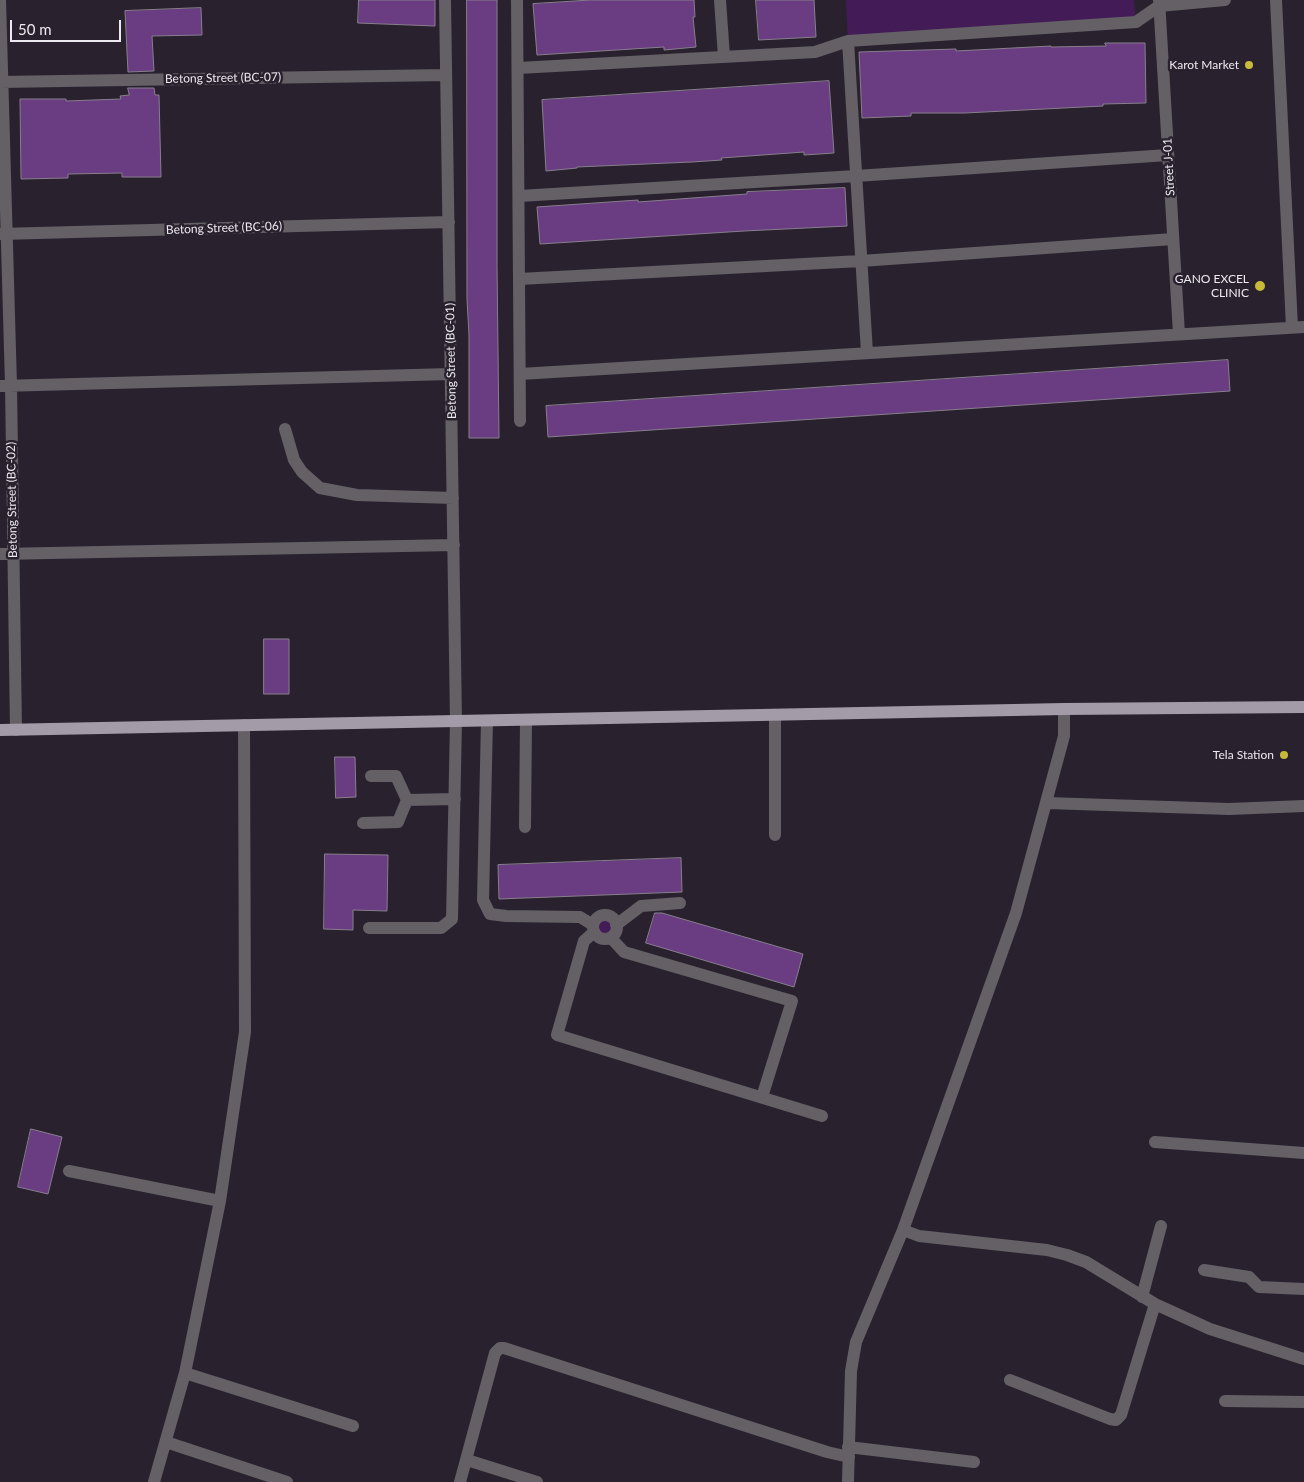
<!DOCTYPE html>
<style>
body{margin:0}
#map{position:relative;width:1304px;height:1482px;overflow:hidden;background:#29222e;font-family:Lato,sans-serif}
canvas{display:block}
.scale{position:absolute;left:10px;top:20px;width:111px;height:22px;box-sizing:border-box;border:2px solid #ede9f0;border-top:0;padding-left:6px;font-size:15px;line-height:18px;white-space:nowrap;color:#ede9f0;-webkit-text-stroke:4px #29222e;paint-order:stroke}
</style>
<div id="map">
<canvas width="1304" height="1482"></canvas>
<div class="scale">50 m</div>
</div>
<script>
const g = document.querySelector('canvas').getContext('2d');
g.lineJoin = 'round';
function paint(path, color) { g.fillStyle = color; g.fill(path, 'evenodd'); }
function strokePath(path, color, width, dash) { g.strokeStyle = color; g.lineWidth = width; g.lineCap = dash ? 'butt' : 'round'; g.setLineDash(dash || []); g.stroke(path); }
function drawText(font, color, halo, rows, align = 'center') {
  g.font = font + ' Lato,sans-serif'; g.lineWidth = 5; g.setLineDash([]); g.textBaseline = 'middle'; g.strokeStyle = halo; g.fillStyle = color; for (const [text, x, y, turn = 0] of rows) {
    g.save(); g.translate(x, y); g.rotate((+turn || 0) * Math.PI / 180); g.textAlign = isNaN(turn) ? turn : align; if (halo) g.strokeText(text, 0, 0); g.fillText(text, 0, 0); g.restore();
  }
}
const green = new Path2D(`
 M846 0H1134L1136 22 848 41Z
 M597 927a8 8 0 1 1 16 0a8 8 0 1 1-16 0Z`);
const building = new Path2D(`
 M359 0H435V26L358 23Z
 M467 0H497V264L499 438H469V335L467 299Z
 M591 0H694L695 17H693L696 47 664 50V47L537 55 533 4Z
 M756 0H814L816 37 759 40Z
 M201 8 202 35 152 36 154 71 128 72 125 11Z
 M1105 43H1145L1146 103 1103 104V106L965 113H911V116L862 118 859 52 956 49V51L1051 46V47L1106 46Z
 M829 81 834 153 804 155V152L721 158 722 160 692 162 577 167V168L546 171 542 100Z
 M128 88H154L155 95H159L161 177H122V173L68 174V178L21 179 20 99H66V101L121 99 120 96 129 95Z
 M845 188 847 226 744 231 540 244 537 207 638 200V202L747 194V192Z
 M1228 360 1230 391 548 437 546 406Z
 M264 639H289V694H264Z
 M335 757H355L356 797 336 798Z
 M325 854 388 855 387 911 353 910V930L324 929Z
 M681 858 682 892 499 899 498 865Z
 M655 913H662L803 954 794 987 646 943Z
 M31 1129 62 1137 48 1194 18 1187Z`);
const minor = new Path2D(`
 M0 0 11 385 16 730
 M517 0 520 421
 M720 0 724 57
 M1159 0 1179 334
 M1276 0 1292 327
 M848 41 867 353
 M518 68 815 52 848 41 1136 22 1159 6 1225 0
 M0 82 446 75
 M519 196 856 176 1168 155
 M0 234 449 222
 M519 279 861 261 1173 239
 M520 374 1304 327
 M0 386 451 374
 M285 429 294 460 302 472 320 488 357 495 453 498
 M0 554 454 545
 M487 721 483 900 490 914 506 916 580 917 593 925
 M371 776H396L407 800
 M1047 803 1229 809 1304 806
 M363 823 398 822 407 800 455 799
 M525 827 526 720
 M775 835V715
 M593 927a12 12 0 1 1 24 0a12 12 0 1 1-24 0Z
 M616 925 641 906 680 903
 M369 928H441L452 919 456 721 445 0
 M594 932 584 941 557 1035 822 1116
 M611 938 624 952 792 1001 762 1097
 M1155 1142 1304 1153
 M69 1171 220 1201
 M903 1230 919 1236 1047 1250 1067 1255 1086 1262 1155 1304 1210 1329 1304 1359
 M1204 1270 1249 1277 1259 1287 1304 1289
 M1142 1297 1161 1226
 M185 1373 353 1426
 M1010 1380 1110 1419 1116 1420 1121 1415 1155 1304
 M1225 1401 1304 1402
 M166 1442 287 1482
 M848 1447 974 1462
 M467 1460 537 1482
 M154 1482 185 1373 220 1201 245 1032 244 725
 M460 1482 495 1353 500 1348H504L827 1452 849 1457
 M848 1482 851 1371 856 1342 903 1230 1016 913 1064 736V709`);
const major = new Path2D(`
 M0 730 1064 709 1304 707`);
const markers = [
 [1249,65,5,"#c9bb3a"],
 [1260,286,6,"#c9bb3a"],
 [1284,755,5,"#c9bb3a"]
];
const poiNames = [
 ["Karot Market",1239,65],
 ["GANO EXCEL",1249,279],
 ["CLINIC",1249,293],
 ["Tela Station",1274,755]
];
const streetNames = [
 ["Betong Street (BC-07)",223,78,-1],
 ["Street J-01",1169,167,-93],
 ["Betong Street (BC-06)",224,228,-2],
 ["Betong Street (BC-01)",451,361,-91],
 ["Betong Street (BC-02)",12,500,-91]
];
paint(green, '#431b56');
paint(building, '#6a3c81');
strokePath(building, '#877f8d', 1);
strokePath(minor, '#646066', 12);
strokePath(major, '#a39ba8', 12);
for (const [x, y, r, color] of markers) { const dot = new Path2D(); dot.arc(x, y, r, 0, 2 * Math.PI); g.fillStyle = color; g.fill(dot); strokePath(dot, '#29222e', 2); }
drawText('12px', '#ede9f0', '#29222e', poiNames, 'right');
drawText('12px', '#ede9f0', '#29222e', streetNames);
</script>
